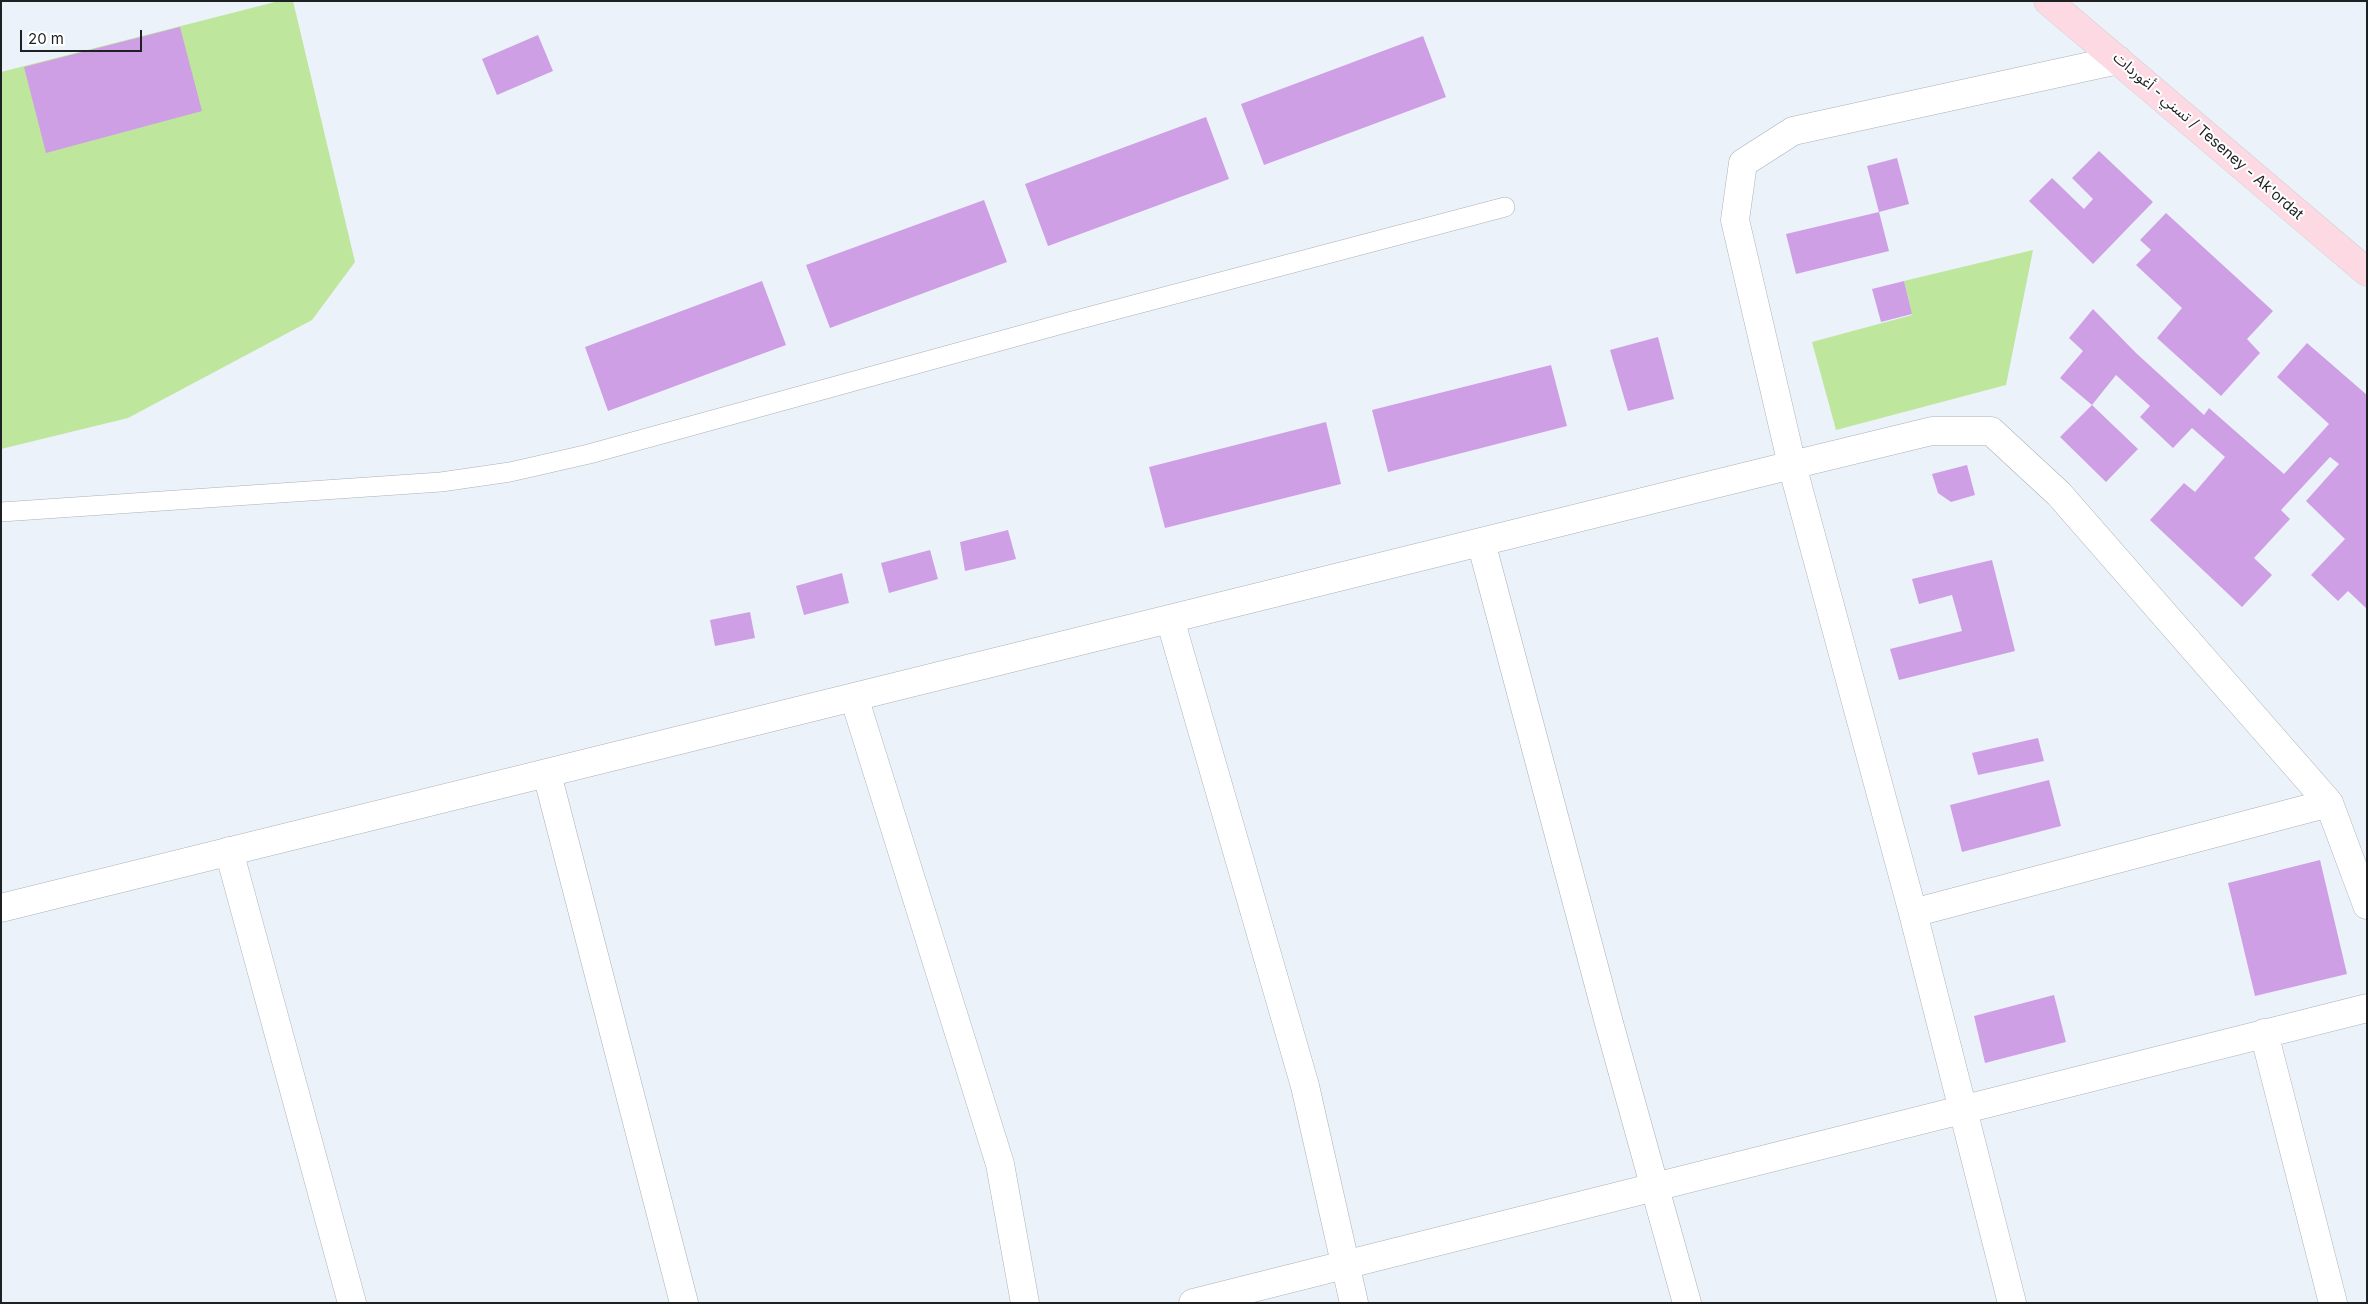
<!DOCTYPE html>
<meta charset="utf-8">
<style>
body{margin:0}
#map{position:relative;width:2368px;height:1304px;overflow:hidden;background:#ebf2f9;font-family:Inter,sans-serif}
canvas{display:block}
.frame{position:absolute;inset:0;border:2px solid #1e2123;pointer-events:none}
.scale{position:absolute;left:20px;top:30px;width:122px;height:22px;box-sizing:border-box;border:2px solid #1e2123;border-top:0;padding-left:6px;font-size:15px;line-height:18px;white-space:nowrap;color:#1e2123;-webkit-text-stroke:4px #fff;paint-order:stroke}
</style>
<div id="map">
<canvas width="2368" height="1304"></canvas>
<div class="frame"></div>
<div class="scale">20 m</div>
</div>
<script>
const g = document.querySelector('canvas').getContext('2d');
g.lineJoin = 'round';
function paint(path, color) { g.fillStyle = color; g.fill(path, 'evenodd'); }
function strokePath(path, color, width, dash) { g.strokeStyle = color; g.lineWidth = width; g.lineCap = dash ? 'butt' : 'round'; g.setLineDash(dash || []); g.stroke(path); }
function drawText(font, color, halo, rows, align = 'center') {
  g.font = font + ' Inter,"Noto Sans Arabic",sans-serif'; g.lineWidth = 4; g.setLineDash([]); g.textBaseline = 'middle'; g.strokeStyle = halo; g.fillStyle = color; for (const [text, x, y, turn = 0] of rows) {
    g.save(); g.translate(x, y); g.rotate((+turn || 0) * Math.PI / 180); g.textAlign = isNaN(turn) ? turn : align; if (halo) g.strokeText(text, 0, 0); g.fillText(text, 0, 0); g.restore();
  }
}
const green = new Path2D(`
 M279 1H293L355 262 312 320 128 418 1 449V72Z
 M2033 250 2006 385 1836 430 1812 342 1912 315 1904 281Z`);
const building = new Path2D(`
 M180 27 202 111 46 153 24 67Z
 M538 35 553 71 497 95 482 59Z
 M1423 36 1446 97 1264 165 1241 104Z
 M1206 117 1229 179 1048 246 1025 184Z
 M2099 151 2153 202 2093 264 2029 201 2052 178 2084 209 2093 199 2072 178Z
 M1897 158 1909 204 1879 212 1867 166Z
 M984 200 1007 262 830 328 806 265Z
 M1879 212 1889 251 1796 274 1786 234Z
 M2166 213 2273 311 2247 339 2260 353 2221 396 2157 338 2182 308 2136 265 2151 250 2140 240Z
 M762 281 786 345 608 411 585 347Z
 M1904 281 1912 314 1881 322 1872 289Z
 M2093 309 2136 353 2204 415 2209 408 2284 474 2329 424 2277 377 2307 343 2367 395V609L2348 591 2338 601 2311 575 2345 539 2306 501 2339 464 2330 457 2281 510 2290 519 2254 558 2272 575 2242 607 2150 520 2184 483 2195 492 2225 457 2192 428 2173 448 2140 417 2150 406 2116 375 2092 405 2060 378 2083 351 2069 338Z
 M1658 337 1674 399 1628 411 1610 350Z
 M1551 365 1567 426 1388 472 1372 410Z
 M2092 405 2138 449 2106 482 2060 437Z
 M1326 422 1341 484 1165 528 1149 467Z
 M1967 465 1975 495 1951 502 1938 493 1932 474Z
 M1008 530 1016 559 965 571 960 542Z
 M930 550 938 579 889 593 881 563Z
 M1992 560 2015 651 1899 680 1890 649 1962 631 1952 595 1919 604 1912 579Z
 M842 573 849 603 804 615 796 586Z
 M750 612 755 638 715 646 710 620Z
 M2038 738 2044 761 1978 775 1972 753Z
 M2049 780 2061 826 1962 852 1950 805Z
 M2320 860 2347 974 2255 996 2228 883Z
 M2054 995 2066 1042 1985 1063 1974 1016Z`);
const service = new Path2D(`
 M1 512 441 482 510 472 589 454 1069 322 1505 207`);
const minor = new Path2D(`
 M1481 542 1609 1023 1687 1303
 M1170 619 1305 1086 1354 1303
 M854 697 1000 1164 1025 1303
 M547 774 684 1303
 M229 851 352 1303
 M1 908 1792 465 1932 431H1991L2059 494 2329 803 2367 905
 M1913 913 2329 803
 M2264 1033 2333 1303
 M1193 1303 2367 1008
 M2012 1303 1913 913 1792 465 1735 220 1743 163 1793 131 2118 60`);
const primary = new Path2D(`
 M2048 1 2367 272`);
const streetNames = [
 ["تسني - أغوردات / Teseney - Ak'ordat",2208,136,41]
];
paint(green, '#bee69c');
paint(building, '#cf9fe5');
strokePath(service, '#abb1b8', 20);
strokePath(minor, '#abb1b8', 29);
strokePath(primary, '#cececf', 29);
strokePath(service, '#fff', 19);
strokePath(minor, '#fff', 28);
strokePath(primary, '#fddae3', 28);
drawText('15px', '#1e2123', '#fff', streetNames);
</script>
